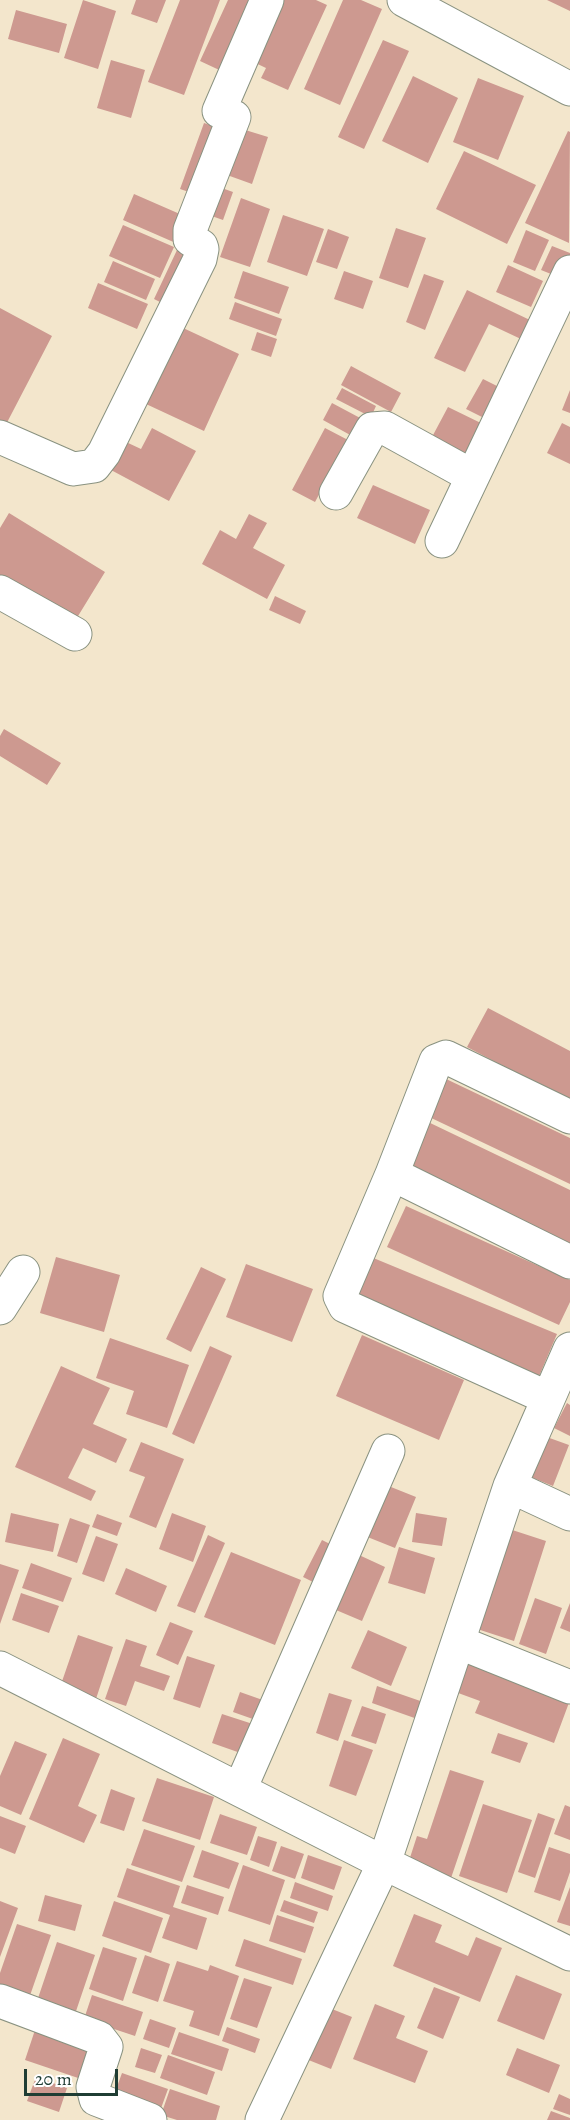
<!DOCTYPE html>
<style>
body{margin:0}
#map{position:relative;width:570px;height:2120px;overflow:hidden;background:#f3e6cc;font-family:Alegreya,serif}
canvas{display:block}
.scale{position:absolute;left:24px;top:2069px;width:94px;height:27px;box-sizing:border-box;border:3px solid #1f3d34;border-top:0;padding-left:8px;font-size:18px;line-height:21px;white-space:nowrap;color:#1f3d34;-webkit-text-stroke:4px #fff;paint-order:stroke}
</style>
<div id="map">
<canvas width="570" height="2120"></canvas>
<div class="scale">20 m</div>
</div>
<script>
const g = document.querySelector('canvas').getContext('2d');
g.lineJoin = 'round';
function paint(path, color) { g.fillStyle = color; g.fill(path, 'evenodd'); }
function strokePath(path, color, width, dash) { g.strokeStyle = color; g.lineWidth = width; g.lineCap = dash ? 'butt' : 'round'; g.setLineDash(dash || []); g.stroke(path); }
const building = new Path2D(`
 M83 0 116 11 98 69 64 58Z
 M136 0H166L157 23 131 14Z
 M180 0H220L184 95 148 82Z
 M228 0H264L230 75 200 61Z
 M272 0H316L327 5 288 90 261 78 266 68 245 58Z
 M343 0H361L382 9 340 105 304 89Z
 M547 0H570V11Z
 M16 10 67 24 59 53 8 39Z
 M383 40 409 51 364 149 338 137Z
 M111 60 145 70 131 118 97 108Z
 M413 76 458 98 428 163 382 141Z
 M478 78 524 96 498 160 453 142Z
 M204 123 225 130 201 196 180 189Z
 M242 129 268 137 252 184 227 175Z
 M568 131 570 132 569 243 525 223Z
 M464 151 536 185 507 244 436 209Z
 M216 186 233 192 223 220 206 214Z
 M134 194 189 218 178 244 123 220Z
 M241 198 270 209 250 267 220 257Z
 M283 215 324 229 307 276 267 262Z
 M123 225 174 247 160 278 109 256Z
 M396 228 426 238 408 288 379 278Z
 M328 229 349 237 337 269 316 262Z
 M526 230 549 240 535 271 513 262Z
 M552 246 570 253V258L561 278 541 270Z
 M177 250 196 258 172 308 154 299Z
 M113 261 155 279 146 300 104 282Z
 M508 265 543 281 531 307 496 292Z
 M243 271 289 287 279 314 234 298Z
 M344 271 373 281 363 309 334 299Z
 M424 274 444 281 425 330 406 322Z
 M98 283 148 304 137 329 88 308Z
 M467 290 532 321 523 340 489 324 465 372 434 358Z
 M235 302 282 319 276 336 229 319Z
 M0 308 52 336 0 436Z
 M181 327 239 354 204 431 146 404Z
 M257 332 277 339 271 357 251 350Z
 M351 366 401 393 391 412 341 385Z
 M483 379 501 388 484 418 466 409Z
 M342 388 376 406 371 417 336 399Z
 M570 390V413L562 410Z
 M332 403 362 419 352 436 323 420Z
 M448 407 489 427 473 457 432 437Z
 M562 423 570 427V464L547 453Z
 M152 428 196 451 169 501 111 470 126 442 141 449Z
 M325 428 348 440 315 502 292 490Z
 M373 485 430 510 415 544 357 518Z
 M9 513 105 572 75 621 0 575V528Z
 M249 514 267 523 253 548 285 565 267 599 202 564 220 530 236 539Z
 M275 596 306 611 300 624 269 610Z
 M4 729 61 763 47 785 0 756V736Z
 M488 1008 570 1051V1101L467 1047Z
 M444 1078 570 1138V1184L425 1115Z
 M426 1121 570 1190V1252L402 1173Z
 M406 1206 570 1280V1302L559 1325 387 1247Z
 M56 1257 120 1275 104 1332 40 1313Z
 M371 1257 557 1334 537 1381 352 1304Z
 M246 1264 313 1289 292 1342 226 1317Z
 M201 1267 226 1279 191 1352 166 1339Z
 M362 1335 464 1380 439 1440 336 1396Z
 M110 1338 189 1365 167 1428 126 1414 134 1391 96 1378Z
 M210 1346 232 1356 194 1444 172 1434Z
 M61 1366 110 1388 93 1424 127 1439 116 1463 83 1448 68 1478 96 1491 91 1501 15 1467Z
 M567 1403 570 1405V1436L554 1428Z
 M544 1436 569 1445 553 1486 528 1476Z
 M141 1442 184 1459 156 1528 129 1517 145 1477 129 1471Z
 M381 1483 416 1497 395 1548 360 1534Z
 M11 1513 59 1524 53 1552 5 1542Z
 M172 1513 206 1526 193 1562 159 1549Z
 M416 1513 447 1518 442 1546 412 1542Z
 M97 1514 122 1523 117 1536 92 1527Z
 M70 1518 90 1525 77 1563 57 1556Z
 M500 1526 546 1541 514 1641 468 1626Z
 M208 1535 225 1543 195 1613 177 1606Z
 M96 1536 118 1544 104 1582 82 1574Z
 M322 1540 330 1544 319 1585 303 1577Z
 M399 1547 435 1558 425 1594 388 1583Z
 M231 1552 301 1580 275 1645 204 1617Z
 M359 1555 385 1567 362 1621 336 1610Z
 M31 1563 72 1578 63 1602 22 1588Z
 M0 1564 19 1570 0 1624Z
 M126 1568 167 1586 156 1612 115 1594Z
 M21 1593 59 1606 49 1633 12 1620Z
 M535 1598 562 1608 546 1654 519 1644Z
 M570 1603V1632L560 1628Z
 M170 1622 193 1631 178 1665 156 1655Z
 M368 1630 407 1647 391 1686 351 1668Z
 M78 1635 113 1647 94 1705 58 1693Z
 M126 1639 147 1646 140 1666 170 1676 164 1691 135 1681 126 1706 105 1699Z
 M187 1656 215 1665 200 1708 173 1699Z
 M463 1656 570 1700 554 1743 475 1713 480 1701 450 1690Z
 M377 1686 429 1704 423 1721 372 1703Z
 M240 1692 274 1704 267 1724 233 1712Z
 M329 1693 352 1700 338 1741 316 1733Z
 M362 1706 386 1714 376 1744 351 1736Z
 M222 1714 259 1726 249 1756 212 1743Z
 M498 1733 528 1743 520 1763 491 1753Z
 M63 1738 100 1754 78 1806 97 1815 84 1843 29 1819Z
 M344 1740 373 1750 356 1796 329 1786Z
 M15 1741 47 1754 21 1815 0 1806V1776Z
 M450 1770 484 1781 450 1881 407 1867 417 1836 427 1839Z
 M157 1778 214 1797 200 1840 142 1821Z
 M111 1789 135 1798 124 1831 100 1823Z
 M483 1804 532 1820 507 1893 459 1876Z
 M565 1805 570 1807V1840L554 1834Z
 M538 1813 555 1819 535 1878 518 1872Z
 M220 1814 257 1827 247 1855 210 1843Z
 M0 1816 26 1826 15 1854 0 1848Z
 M144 1829 195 1846 182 1882 131 1865Z
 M258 1836 277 1842 269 1867 250 1860Z
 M281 1846 304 1854 295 1879 272 1871Z
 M549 1847 570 1854V1872L560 1901 534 1892Z
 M202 1850 239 1863 229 1889 193 1877Z
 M308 1855 342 1867 334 1890 301 1878Z
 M243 1865 285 1880 270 1925 228 1911Z
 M127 1868 180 1886 173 1907 207 1918 197 1950 162 1938 170 1915 117 1897Z
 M295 1882 333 1896 328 1911 290 1898Z
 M187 1885 224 1897 218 1915 181 1903Z
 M570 1887V1926L557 1922Z
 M45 1895 82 1905 75 1931 38 1921Z
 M284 1900 318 1912 314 1923 280 1911Z
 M0 1901 18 1908 0 1957Z
 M114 1901 163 1918 151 1953 102 1936Z
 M414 1914 442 1925 435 1942 468 1956 476 1937 502 1948 480 2002 393 1966Z
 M277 1915 314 1927 305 1953 269 1941Z
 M17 1924 51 1935 26 2007 0 1998V1973Z
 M244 1939 302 1959 293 1985 235 1966Z
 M57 1942 95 1955 72 2023 34 2010Z
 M103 1947 137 1958 123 2001 89 1989Z
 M145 1955 170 1964 158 2002 132 1993Z
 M177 1961 208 1971 210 1965 239 1976 219 2036 189 2026 194 2011 163 2001Z
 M516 1975 562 1994 544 2040 497 2021Z
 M244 1978 272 1987 257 2028 230 2019Z
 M434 1987 460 1997 443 2039 417 2028Z
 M92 1995 143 2012 135 2036 84 2019Z
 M375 2004 405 2016 396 2038 428 2051 415 2083 353 2059Z
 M327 2007 352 2017 331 2069 306 2059Z
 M150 2019 176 2028 169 2048 143 2039Z
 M227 2027 260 2039 255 2053 222 2041Z
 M35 2030 97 2052 87 2081 25 2060Z
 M179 2032 229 2049 222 2071 171 2054Z
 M141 2048 162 2055 155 2073 135 2067Z
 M517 2048 560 2065 549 2093 506 2075Z
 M168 2055 215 2072 207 2095 160 2078Z
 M122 2073 168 2089 160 2111 114 2095Z
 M36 2077 67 2088 59 2112 27 2101Z
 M170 2089 220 2106 216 2120H177L161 2115Z
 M559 2094 570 2099V2115L553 2109Z
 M551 2111 570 2118V2120H547Z`);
const minor = new Path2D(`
 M404 0 570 89
 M0 437 73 469 94 466 104 453 200 259 202 249 201 246 190 239V230L234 117 219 111 267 0
 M336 493 372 429 385 428 472 476
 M442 541 570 272
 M0 592 75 634
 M392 1174 570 1262
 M0 1308 23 1272
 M548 1398 345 1306 340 1296 392 1174 436 1061 446 1057 570 1117
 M510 1486 570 1514
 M458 1642 570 1687
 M0 1668 384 1863 570 1954
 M240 1789 388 1451
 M0 2001 99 2038 106 2047 93 2087 96 2099 150 2120
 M262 2120 384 1863 510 1486 570 1349`);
paint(building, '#cd9990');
strokePath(minor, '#899280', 35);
strokePath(minor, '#fff', 33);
</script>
